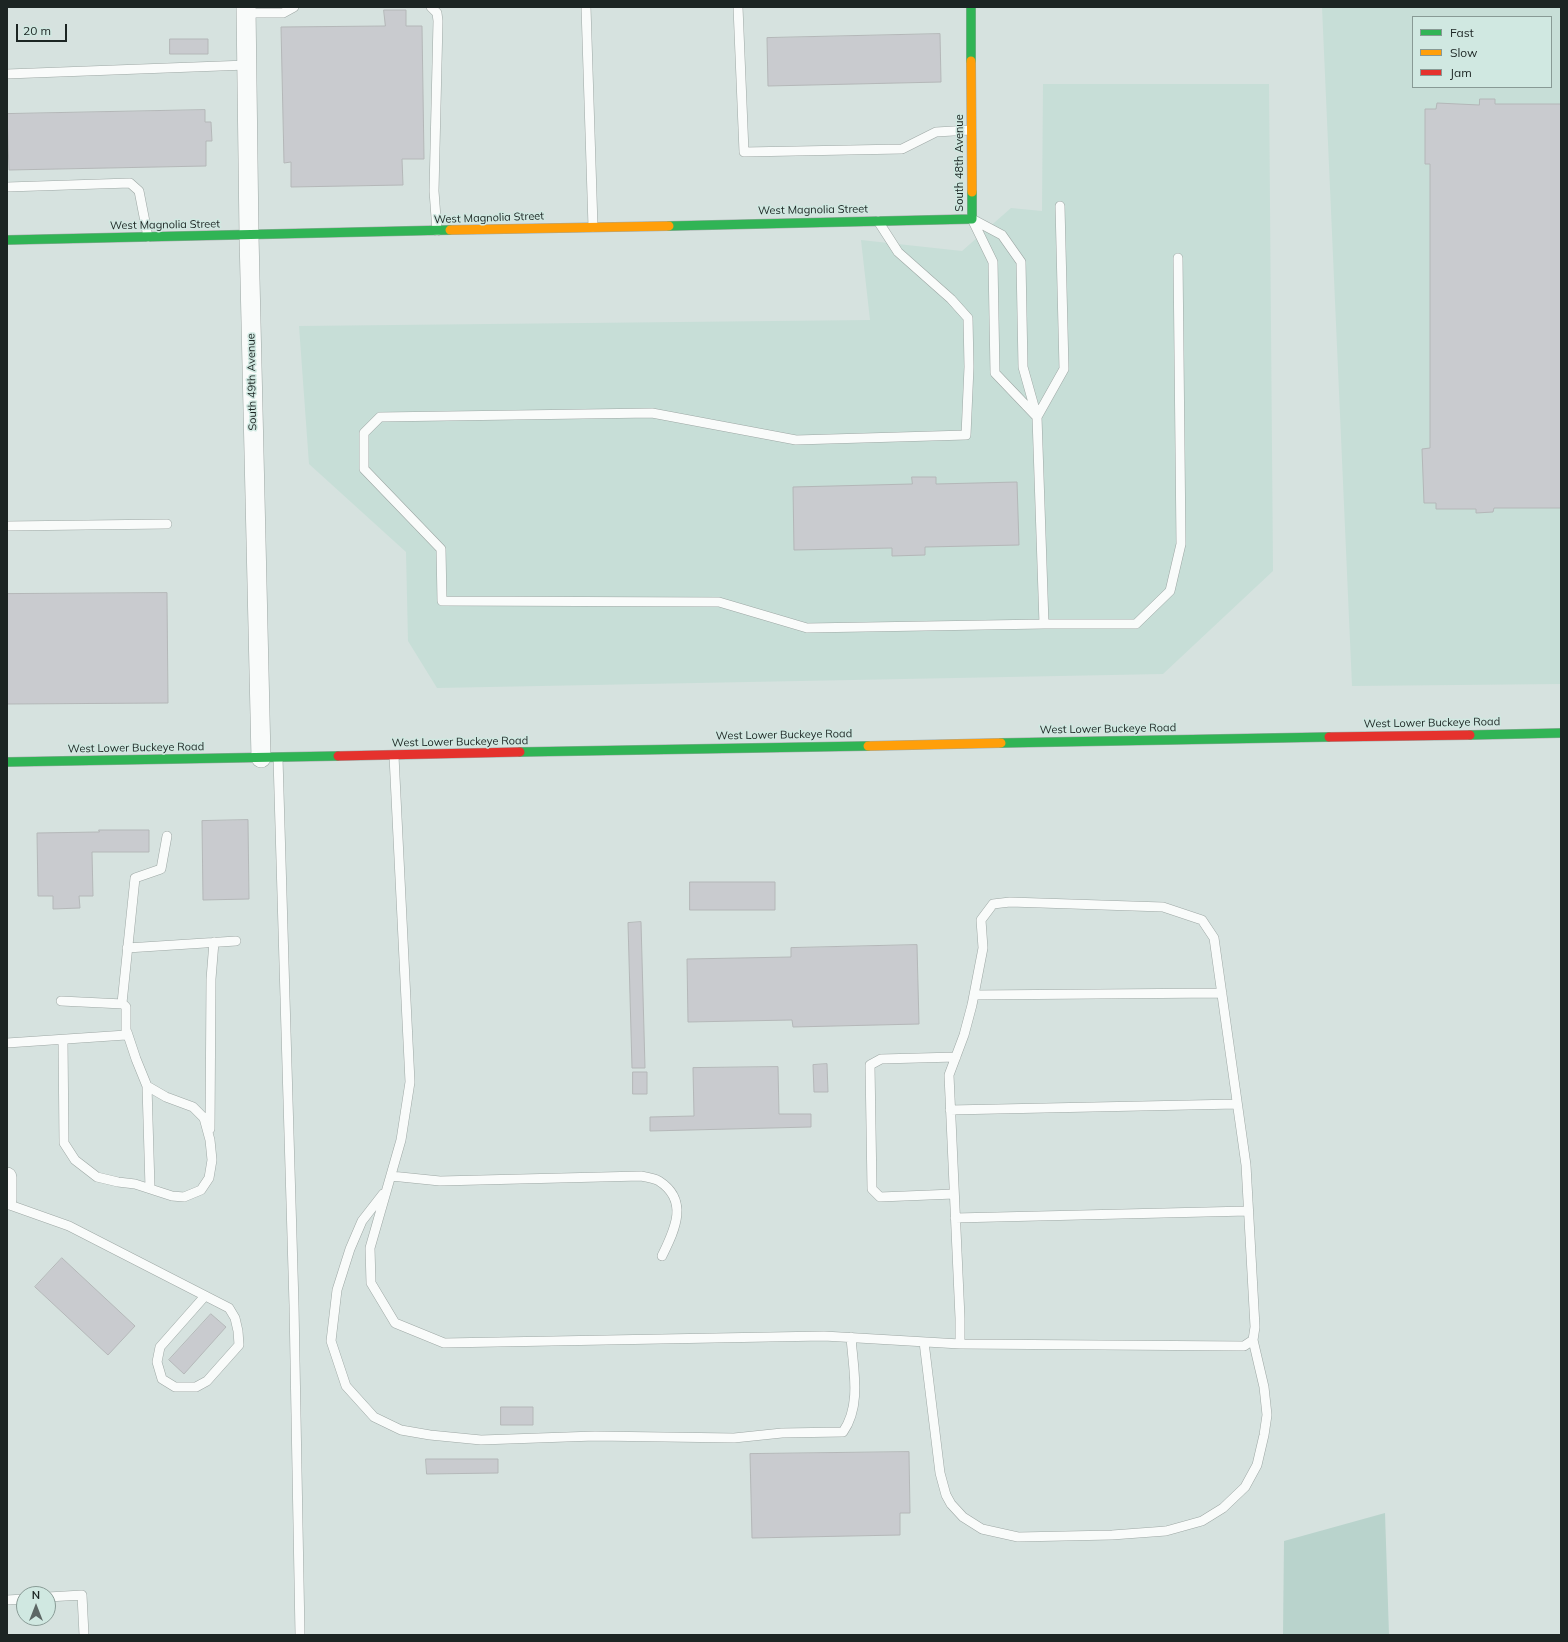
<!DOCTYPE html>
<style>
body{margin:0}
#map{position:relative;width:1568px;height:1642px;overflow:hidden;background:#d6e2df;font-family:Mulish,sans-serif}
canvas{display:block}
.frame{position:absolute;inset:0;border:8px solid #1c2523;pointer-events:none}
.legend{position:absolute;left:1412px;top:16px;width:140px;height:72px;box-sizing:border-box;background:#d0e8e1;border:1px solid #889a95;margin:0;padding:5px 7px;list-style:none;font-size:12px;color:#1c2523}
.legend li{display:flex;align-items:center;gap:8px;height:20px}
.legend b{width:20px;border:1px solid #889a95}
.north{position:absolute;left:16px;top:1586px;width:40px;height:40px;box-sizing:border-box;background:#d0e8e1;border:1px solid #889a95;border-radius:50%;rotate:0deg;font-size:11px;font-weight:700;line-height:16px;text-align:center;color:#1c2523}
.north::after{content:'';display:block;margin:auto;width:14px;height:18px;background:#5d6765;clip-path:polygon(50% 0,100% 100%,50% 72%,0 100%)}
.scale{position:absolute;left:16px;top:24px;width:51px;height:18px;box-sizing:border-box;border:2px solid #1c2523;border-top:0;padding-left:5px;font-size:12px;line-height:14px;white-space:nowrap;color:#1c2523;-webkit-text-stroke:3px #d0e8e1;paint-order:stroke}
</style>
<div id="map">
<canvas width="1568" height="1642"></canvas>
<div class="frame"></div>
<ul class="legend">
<li><b style="height:5px;background:#30b455"></b>Fast</li>
<li><b style="height:5px;background:#ff9f0a"></b>Slow</li>
<li><b style="height:5px;background:#e5322d"></b>Jam</li>
</ul>
<div class="north">N</div>
<div class="scale">20 m</div>
</div>
<script>
const g = document.querySelector('canvas').getContext('2d');
g.lineJoin = 'round';
function paint(path, color) { g.fillStyle = color; g.fill(path, 'evenodd'); }
function strokePath(path, color, width, dash) { g.strokeStyle = color; g.lineWidth = width; g.lineCap = dash ? 'butt' : 'round'; g.setLineDash(dash || []); g.stroke(path); }
function drawText(font, color, halo, rows, align = 'center') {
  g.font = font + ' Mulish,sans-serif'; g.lineWidth = 3; g.setLineDash([]); g.textBaseline = 'middle'; g.strokeStyle = halo; g.fillStyle = color; for (const [text, x, y, turn = 0] of rows) {
    g.save(); g.translate(x, y); g.rotate((+turn || 0) * Math.PI / 180); g.textAlign = isNaN(turn) ? turn : align; if (halo) g.strokeText(text, 0, 0); g.fillText(text, 0, 0); g.restore();
  }
}
const built = new Path2D(`
 M1322 7H1561V684L1352 686ZM1413 17H1551V87H1413Z
 M1043 84H1269L1273 571 1163 674 437 688 408 641 406 552 309 464 299 326 870 320 861 240 962 251 1011 208 1042 211Z`);
const green = new Path2D(`
 M1385 1513 1389 1635H1283L1284 1541Z`);
const building = new Path2D(`
 M384 10H406V26H422L424 159H402L403 185 291 187V162L284 163 281 27 385 26Z
 M940 34 941 82 768 86 767 38Z
 M170 39H208V54H170Z
 M1480 99H1495V104H1561V508H1494L1493 512 1476 513V509H1436V503H1424L1422 449 1430 448V164H1425V109H1436L1437 103 1479 105Z
 M205 110V122H211L212 141H206V166L9 170 7 114Z
 M912 477H936V484L1017 482 1019 545 925 547V555L892 556V548L794 550 793 487 912 484Z
 M167 593 168 703 7 704V594Z
 M248 820 249 899 203 900 202 821Z
 M99 830H149V852H92L93 896H79L80 908 53 909V896H38L37 833 99 832Z
 M690 882H775V910H690Z
 M641 922 645 1068H632L628 923Z
 M917 945 919 1024 793 1027 792 1020 688 1022 687 959 791 957V948Z
 M827 1064 828 1092H814L813 1065Z
 M778 1067 779 1114H811V1127L650 1131V1117L694 1116 693 1068Z
 M633 1072H647V1094H633Z
 M62 1258 135 1326 108 1355 35 1287Z
 M211 1314 226 1327 184 1374 169 1360Z
 M501 1407H533V1425H501Z
 M909 1452 910 1513H900V1535L752 1538 750 1454Z
 M426 1459H498V1473L427 1474Z`);
const lane = new Path2D(`
 M431 7 437 13 438 21 434 191 437 231
 M586 7 593 227
 M738 7 744 152 902 149 936 132 971 130
 M246 13H283L294 7
 M7 74 247 65
 M7 187 130 183 139 191 148 237
 M972 219 993 262 995 373 1037 417 1064 369 1060 206
 M878 221 898 252 951 299 968 318 969 367 966 435 796 440 652 413 380 417 364 433V469L441 549 442 601 719 602 807 628 1044 624 1037 417 1023 367 1021 262 1002 235 972 219
 M7 526 167 524
 M1044 624H1136L1170 591 1181 544 1178 258
 M394 756 410 1082 401 1140 370 1248 371 1283 395 1323 444 1343 824 1336 960 1344V1318L949 1075 964 1035 972 1005 983 948 981 920 993 904 1010 902 1163 907 1202 920 1214 938 1246 1165 1255 1327 1253 1340 1244 1346 960 1344
 M278 758 294 1305 300 1635
 M127 948 236 941
 M974 995 1222 993
 M122 1003 135 878 161 869 167 836
 M63 1040 64 1143 75 1160 97 1177 118 1182 135 1184 172 1196 184 1197 201 1190 209 1178 212 1160 210 1140 204 1118 193 1107 166 1097 147 1086 136 1059 127 1032
 M7 1043 126 1035V1007L123 1004 61 1001
 M147 1086 150 1188
 M950 1110 1237 1104
 M210 1129 211 979 214 942
 M391 1176 440 1181 641 1176C647 1177 654 1178 659 1181 690 1201 674 1231 662 1256
 M383 1194 362 1221 350 1249 337 1290 331 1341 346 1386 374 1417 401 1430 430 1435 481 1440 595 1436 734 1438 782 1433 843 1432C862 1405 853 1368 851 1337
 M954 1194 880 1197 872 1189 870 1065 881 1059 956 1057
 M7 1204 69 1226 229 1308 235 1318 238 1331 239 1345 207 1381 196 1387H175L162 1379 157 1362 160 1347 205 1296
 M955 1218 1248 1211
 M924 1342 940 1473 946 1495 951 1504 963 1517 982 1529 1018 1537 1112 1535 1166 1531 1202 1521 1223 1508 1245 1487 1257 1465 1264 1435 1267 1415 1264 1387 1253 1340
 M48 1597 82 1595 84 1635
 M7 1600 24 1599`);
const street = new Path2D(`
 M246 7 249 235 261 758
 M7 1177V1200`);
const fast = new Path2D(`
 M971 7V61
 M669 226 972 219V192
 M7 240 450 230
 M1470 735 1561 733
 M1001 743 1329 737
 M520 752 868 746
 M7 762 338 756`);
const slow = new Path2D(`
 M971 61 972 192
 M450 230 669 226
 M868 746 1001 743`);
const jam = new Path2D(`
 M1329 737 1470 735
 M338 756 520 752`);
const streetNames = [
 ["South 48th Avenue",960,163,-90],
 ["West Magnolia Street",813,210,-1],
 ["West Magnolia Street",489,218,-2],
 ["West Magnolia Street",165,225,-1],
 ["South 49th Avenue",252,382,-91],
 ["West Lower Buckeye Road",1432,723,-1],
 ["West Lower Buckeye Road",1108,729,-1],
 ["West Lower Buckeye Road",784,735,-1],
 ["West Lower Buckeye Road",460,742,-1],
 ["West Lower Buckeye Road",136,748,-1]
];
paint(built, '#c7ded7');
paint(green, '#b9d3cc');
paint(building, '#c9cbcf');
strokePath(building, '#b4b7b8', 1);
strokePath(lane, '#9da7a4', 10);
strokePath(street, '#9da7a4', 20);
strokePath(fast, '#9da7a4', 10);
strokePath(slow, '#9da7a4', 10);
strokePath(jam, '#9da7a4', 10);
strokePath(lane, '#f9fbfa', 9);
strokePath(street, '#f9fbfa', 19);
strokePath(fast, '#30b455', 9);
strokePath(slow, '#ff9f0a', 9);
strokePath(jam, '#e5322d', 9);
drawText('11px', '#1c2523', '#d0e8e1', streetNames);
</script>
